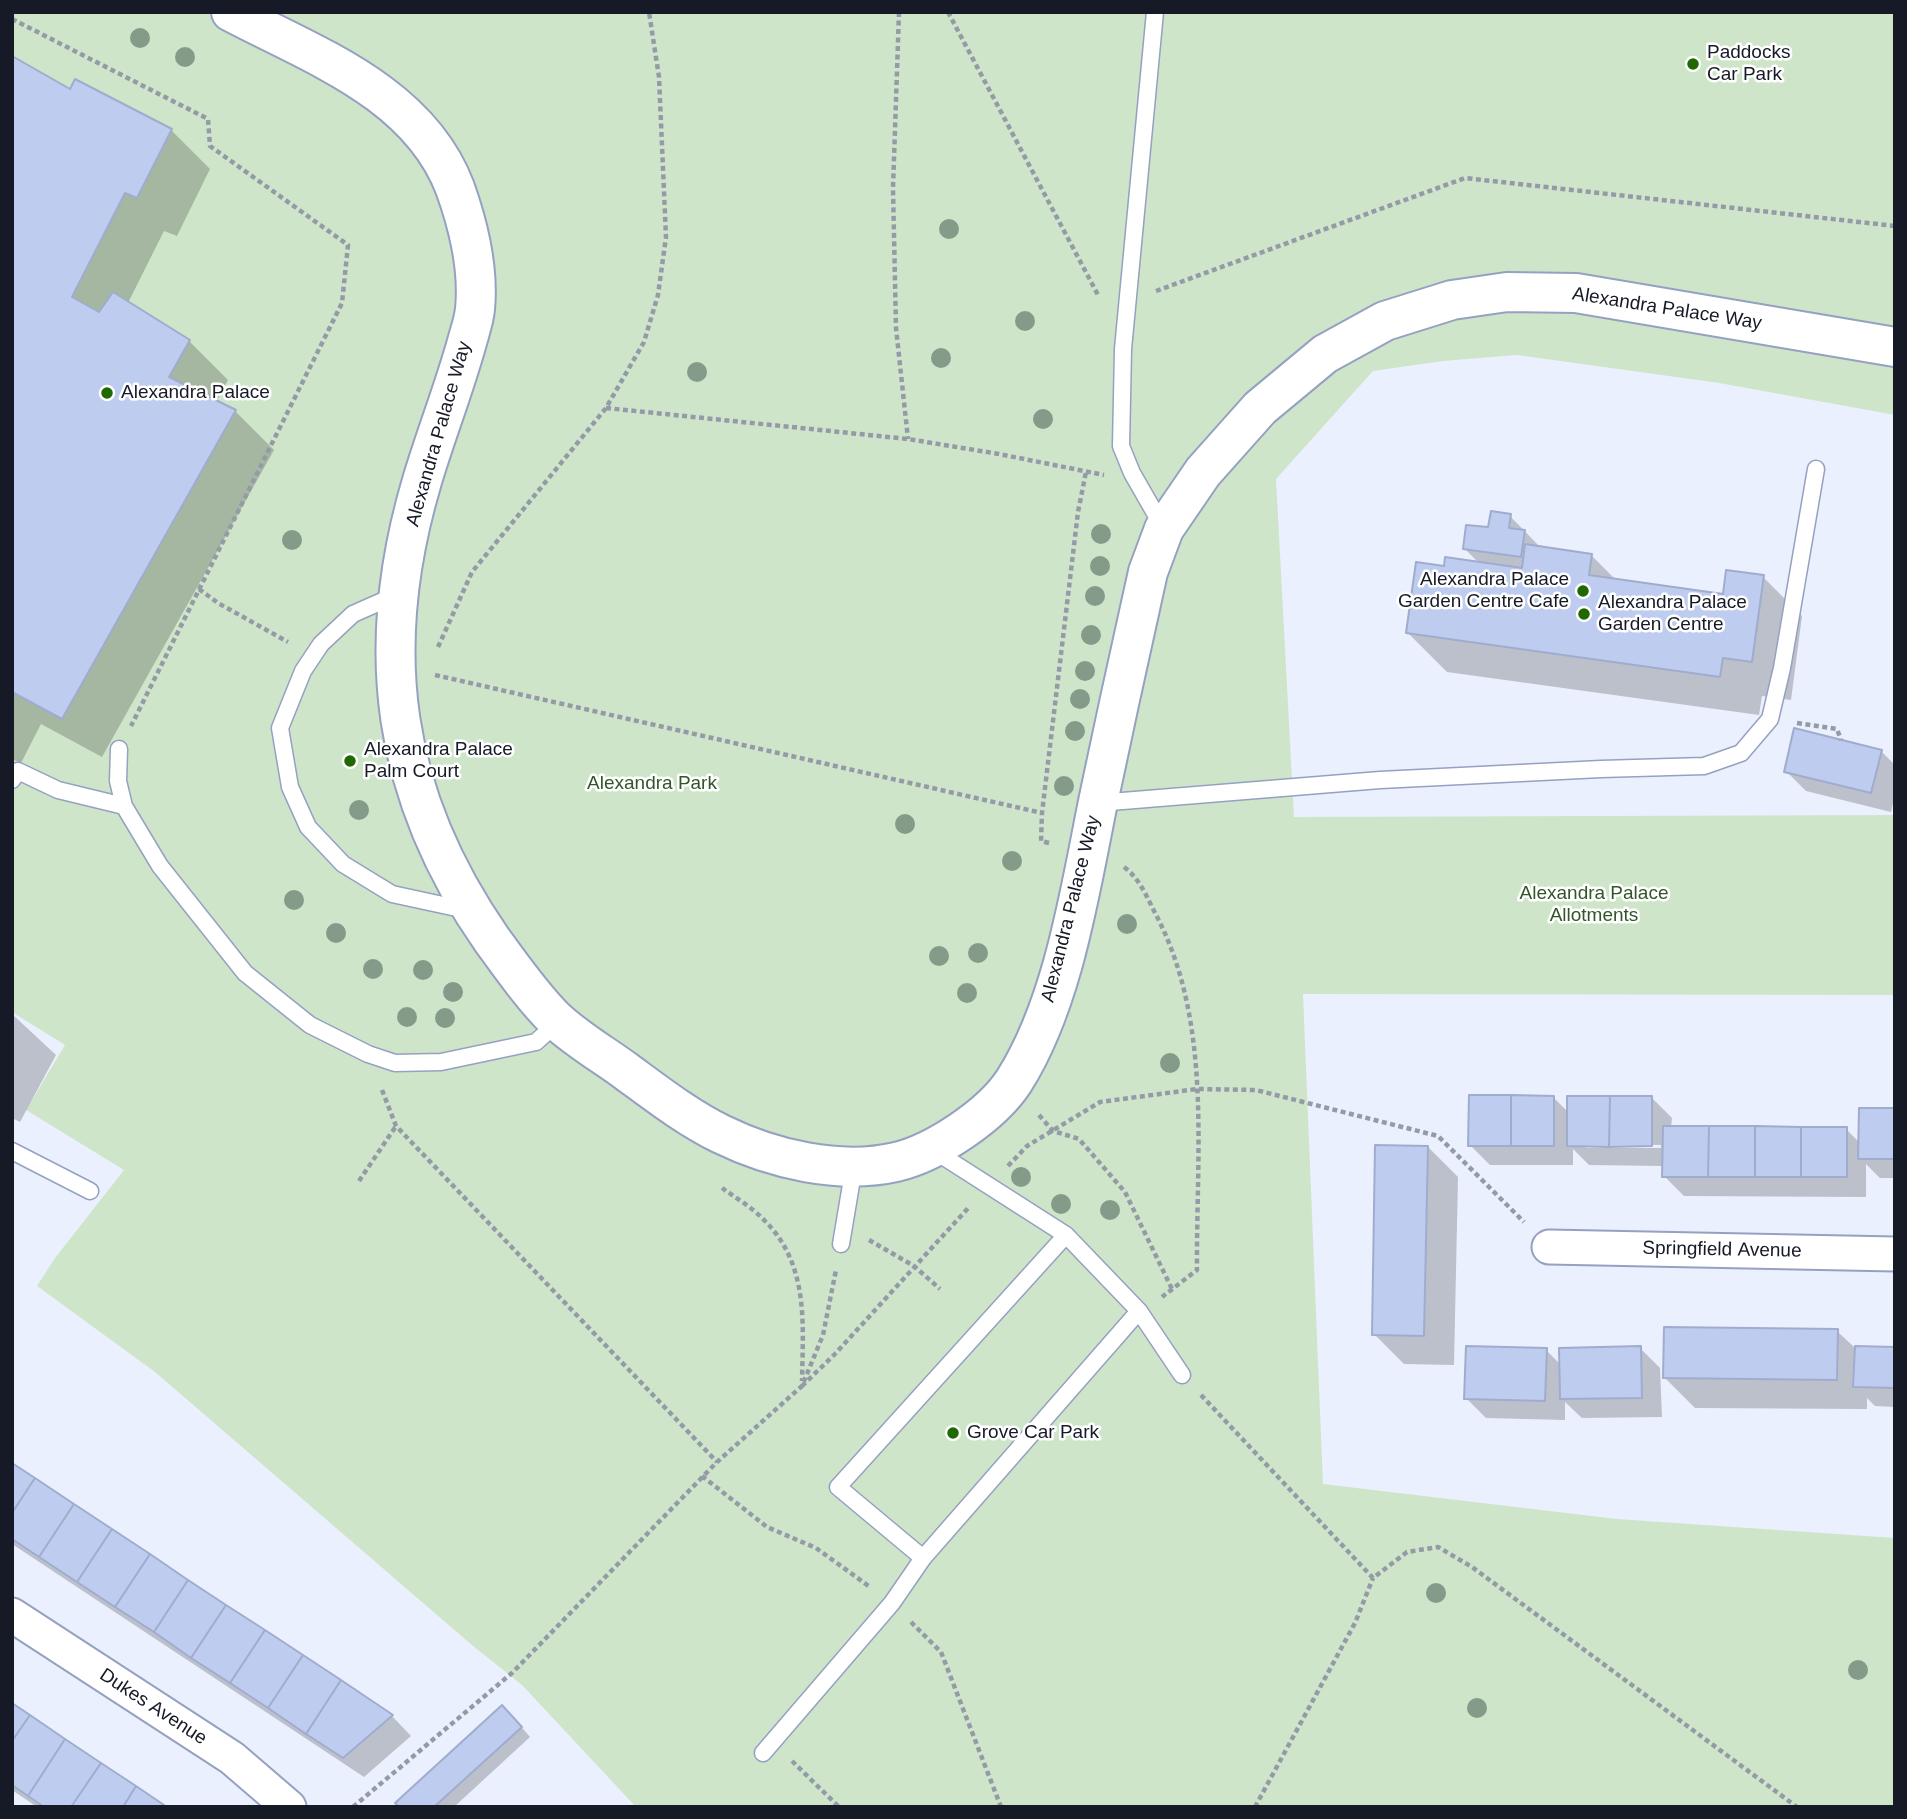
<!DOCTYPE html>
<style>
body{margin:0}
#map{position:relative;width:1907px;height:1819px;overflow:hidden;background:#ebf0fe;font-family:Helvetica,sans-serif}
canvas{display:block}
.frame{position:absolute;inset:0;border:14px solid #161a26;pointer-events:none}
</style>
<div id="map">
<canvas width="1907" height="1819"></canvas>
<div class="frame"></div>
</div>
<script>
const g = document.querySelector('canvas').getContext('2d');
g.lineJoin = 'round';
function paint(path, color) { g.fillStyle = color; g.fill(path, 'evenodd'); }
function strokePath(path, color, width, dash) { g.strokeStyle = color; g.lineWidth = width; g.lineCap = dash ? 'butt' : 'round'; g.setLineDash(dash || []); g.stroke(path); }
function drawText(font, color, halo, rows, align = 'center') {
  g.font = font + ' Helvetica,sans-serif'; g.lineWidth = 5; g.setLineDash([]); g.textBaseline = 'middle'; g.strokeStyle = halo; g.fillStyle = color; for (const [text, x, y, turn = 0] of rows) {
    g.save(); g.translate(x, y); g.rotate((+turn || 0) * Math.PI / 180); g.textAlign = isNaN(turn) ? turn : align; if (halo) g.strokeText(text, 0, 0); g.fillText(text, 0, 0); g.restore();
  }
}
const green = new Path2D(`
 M12 12H1895V415L1719 383 1517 355 1443 361 1373 371 1276 479 1294 817 1895 815V995L1303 994 1323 1484 1617 1519 1895 1538V1807H636L522 1685 473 1646 155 1372 37 1286 55 1258 124 1170 26 1110 65 1045 12 1012Z`);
const shadow = new Path2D(`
 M12 58 70 91 171 130 210 169 177 236 164 231 128 303 189 341 228 380 216 402 235 411 274 450 102 757 41 724 21 763 12 759Z
 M1510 516 1541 548 1591 555 1617 581 1725 596 1763 577 1802 616 1791 700 1762 696 1759 715 1447 672 1408 633 1445 568 1480 564 1465 549Z
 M1881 751 1895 765V795L1891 812 1806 791 1786 771Z
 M12 1014 56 1055 20 1122 12 1118Z
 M1553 1097 1569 1113 1652 1098 1672 1118 1671 1128 1846 1129 1860 1143 1895 1110V1178H1880L1866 1164V1197L1684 1196 1664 1176V1166L1589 1165 1573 1149V1165H1490L1470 1145ZM1586 1144 1661 1145V1148H1586Z
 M1428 1147 1458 1177 1454 1365 1404 1364 1374 1334Z
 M1837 1331 1854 1347 1895 1349V1407L1875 1406 1867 1398V1409L1695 1408 1665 1378Z
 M1640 1348 1660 1368 1662 1417 1582 1418 1565 1402V1420L1486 1418 1466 1398 1546 1350 1561 1365Z
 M12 1465 392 1716 411 1736 364 1777 12 1544Z
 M12 1706 162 1807H37L12 1790Z
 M512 1716 530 1737 454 1807H402Z`);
const building = new Path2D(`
 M12 56 70 89 75 79 172 129 137 198 125 193 72 297 99 312 113 292 190 340 169 377 236 410 62 719 12 692Z
 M1491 511 1511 514 1509 528 1525 530 1521 557 1463 549 1466 525 1488 527Z
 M1525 544 1592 554 1589 575 1723 594 1726 570 1764 575 1752 662 1723 658 1720 677 1406 633 1416 562 1444 566 1445 557 1522 568Z
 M1794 728 1882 750 1871 793 1784 772Z
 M1469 1095H1511V1146H1468Z
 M1511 1095 1554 1096V1146H1511Z
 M1567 1096H1610L1609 1147 1567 1146Z
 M1610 1096H1652V1146L1609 1147Z
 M1859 1108H1895V1159H1858Z
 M1663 1126H1709L1708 1177H1662Z
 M1709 1126H1755V1177H1708Z
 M1755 1126 1801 1127V1177H1755Z
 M1801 1127H1847V1177H1801Z
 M1375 1145 1428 1146 1424 1336 1372 1335Z
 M1664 1327 1838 1329 1837 1380 1663 1378Z
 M1466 1346 1547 1348 1545 1401 1464 1399Z
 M1641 1346 1642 1398 1560 1399 1559 1348Z
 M1855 1346 1895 1347V1388L1853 1387Z
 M12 1463 35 1478 12 1513Z
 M35 1478 74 1504 39 1557 12 1539V1513Z
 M74 1504 112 1529 77 1582 39 1557Z
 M112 1529 150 1554 115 1607 77 1582Z
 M150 1554 188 1580 154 1632 115 1607Z
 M188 1580 226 1605 191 1658 154 1632Z
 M226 1605 265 1630 230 1683 191 1658Z
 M265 1630 303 1655 268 1708 230 1683Z
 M303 1655 341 1680 306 1734 268 1708Z
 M341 1680 393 1715 343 1758 306 1734Z
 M12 1703 30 1715 12 1741Z
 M502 1705 522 1727 434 1807H399L395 1803Z
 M30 1715 65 1739 28 1796 12 1785V1741Z
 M65 1739 101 1763 71 1807H44L28 1796Z
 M101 1763 136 1786 123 1807H71Z
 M136 1786 167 1807H123Z`);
const path = new Path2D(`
 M899 12 893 188 896 328 908 439
 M948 12 1098 295
 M12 19 208 119 210 146 348 245 342 303 131 726
 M1156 291 1465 178 1895 226
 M606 408 908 439 999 454 1104 475
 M199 589 218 603 288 642
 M438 647 472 572 606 408 644 342 658 295 666 237 659 77 649 12
 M435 675 1042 813
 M1797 723 1837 729 1841 740
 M1049 843 1041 841 1042 813 1078 512 1086 472
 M1124 867C1139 878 1146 895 1154 911 1213 1020 1196 1150 1197 1270L1162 1297
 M382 1090 396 1126 717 1462
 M1039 1115 1053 1131 1079 1139 1125 1192 1172 1289
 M1008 1166 1027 1146 1100 1102 1197 1089 1256 1090 1438 1136 1524 1222
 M359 1181 396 1126
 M722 1188C736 1198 753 1208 765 1221 809 1265 803 1324 802 1381
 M869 1240 914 1266 940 1289
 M802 1386 835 1354 970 1206
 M1201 1395 1373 1578 1407 1552 1438 1547 1472 1567 1797 1807
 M702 1476 767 1527 816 1548 870 1587
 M911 1622 941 1652 1001 1807
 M792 1761 839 1807
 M353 1807 512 1673 717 1462 802 1386 823 1335 836 1270
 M1255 1807 1355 1623 1373 1578`);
const service = new Path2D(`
 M1155 12 1123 349 1121 446 1132 473 1163 527
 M396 595 353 614 321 644 303 671 280 728 290 787 308 827 343 864 392 894 466 910
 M119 749 118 781 124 806 160 866 245 973 310 1025 368 1054 395 1063 441 1062 536 1042 558 1022
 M12 780 18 771 58 790 124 806
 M1098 803 1380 780 1601 769 1704 766 1741 753 1770 719 1782 668 1816 469
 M933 1150 1066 1235 1139 1311 1182 1375
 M12 1151 90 1191
 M1066 1235 838 1487 923 1558 1139 1311
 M841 1244 854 1167
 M763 1753 892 1603 923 1558`);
const minor = new Path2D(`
 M1549 1247 1895 1254
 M12 1615 232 1758 289 1807`);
const tertiary = new Path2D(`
 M231 12C315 56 419 93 455 188 469 227 479 268 475 309 474 320 470 331 467 342 454 389 436 434 422 481 372 649 391 795 492 940 512 967 531 995 555 1019 576 1039 604 1055 627 1072 657 1094 688 1118 721 1134 772 1159 839 1175 896 1162 935 1153 992 1115 1014 1081 1063 1004 1080 891 1098 802 1114 725 1131 649 1148 572L1164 529 1203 472 1260 408 1325 354 1385 321 1452 300 1507 292 1576 293 1895 347`);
const trees = [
 [140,38],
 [185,57],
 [949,229],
 [1025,321],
 [941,358],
 [697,372],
 [1043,419],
 [1101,534],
 [292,540],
 [1100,566],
 [1095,596],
 [1091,635],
 [1085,671],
 [1080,699],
 [1075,731],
 [1064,786],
 [359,810],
 [905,824],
 [1012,861],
 [294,900],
 [1127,924],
 [336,933],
 [978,953],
 [939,956],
 [373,969],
 [423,970],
 [453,992],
 [967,993],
 [407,1017],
 [445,1018],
 [1170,1063],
 [1021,1177],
 [1061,1204],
 [1110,1210],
 [1436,1593],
 [1858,1670],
 [1477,1708]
];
const markers = [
 [1693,64,7,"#206800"],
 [107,393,7,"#206800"],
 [1583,591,7,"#206800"],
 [1584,614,7,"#206800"],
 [350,761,7,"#206800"],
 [953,1433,7,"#206800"]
];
const poiNames = [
 ["Paddocks",1707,53],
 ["Car Park",1707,75],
 ["Alexandra Palace",121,393],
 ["Alexandra Palace",1569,580,"right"],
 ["Garden Centre Cafe",1569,602,"right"],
 ["Alexandra Palace",1598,603],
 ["Garden Centre",1598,625],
 ["Alexandra Palace",364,750],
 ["Palm Court",364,772],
 ["Grove Car Park",967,1433]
];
const streetNames = [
 ["Alexandra Palace Way",1667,309,9],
 ["Alexandra Palace Way",439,434,-74],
 ["Alexandra Palace Way",1071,909,-76],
 ["Springfield Avenue",1722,1250,1],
 ["Dukes Avenue",153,1707,33]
];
const parkNames = [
 ["Alexandra Park",652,784],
 ["Alexandra Palace",1594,894],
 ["Allotments",1594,916]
];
paint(green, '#cfe5ca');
paint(shadow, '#0003');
paint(building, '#beccef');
strokePath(building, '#a0accd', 2);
strokePath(service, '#95a1c1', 19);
strokePath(minor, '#95a1c1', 37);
strokePath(tertiary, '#95a1c1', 42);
strokePath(path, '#959aa7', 4.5, [5, 3.5]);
strokePath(service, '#fff', 16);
strokePath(minor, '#fff', 33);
strokePath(tertiary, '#fff', 38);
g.fillStyle = '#859b89';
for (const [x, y] of trees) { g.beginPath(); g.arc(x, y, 10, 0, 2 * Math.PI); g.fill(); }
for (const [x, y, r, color] of markers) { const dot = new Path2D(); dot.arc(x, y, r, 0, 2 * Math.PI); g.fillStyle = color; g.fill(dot); strokePath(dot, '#fff', 2.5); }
drawText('19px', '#161a26', '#fff', poiNames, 'left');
drawText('19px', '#161a26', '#fff', streetNames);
drawText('19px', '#325529', '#fff', parkNames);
</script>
